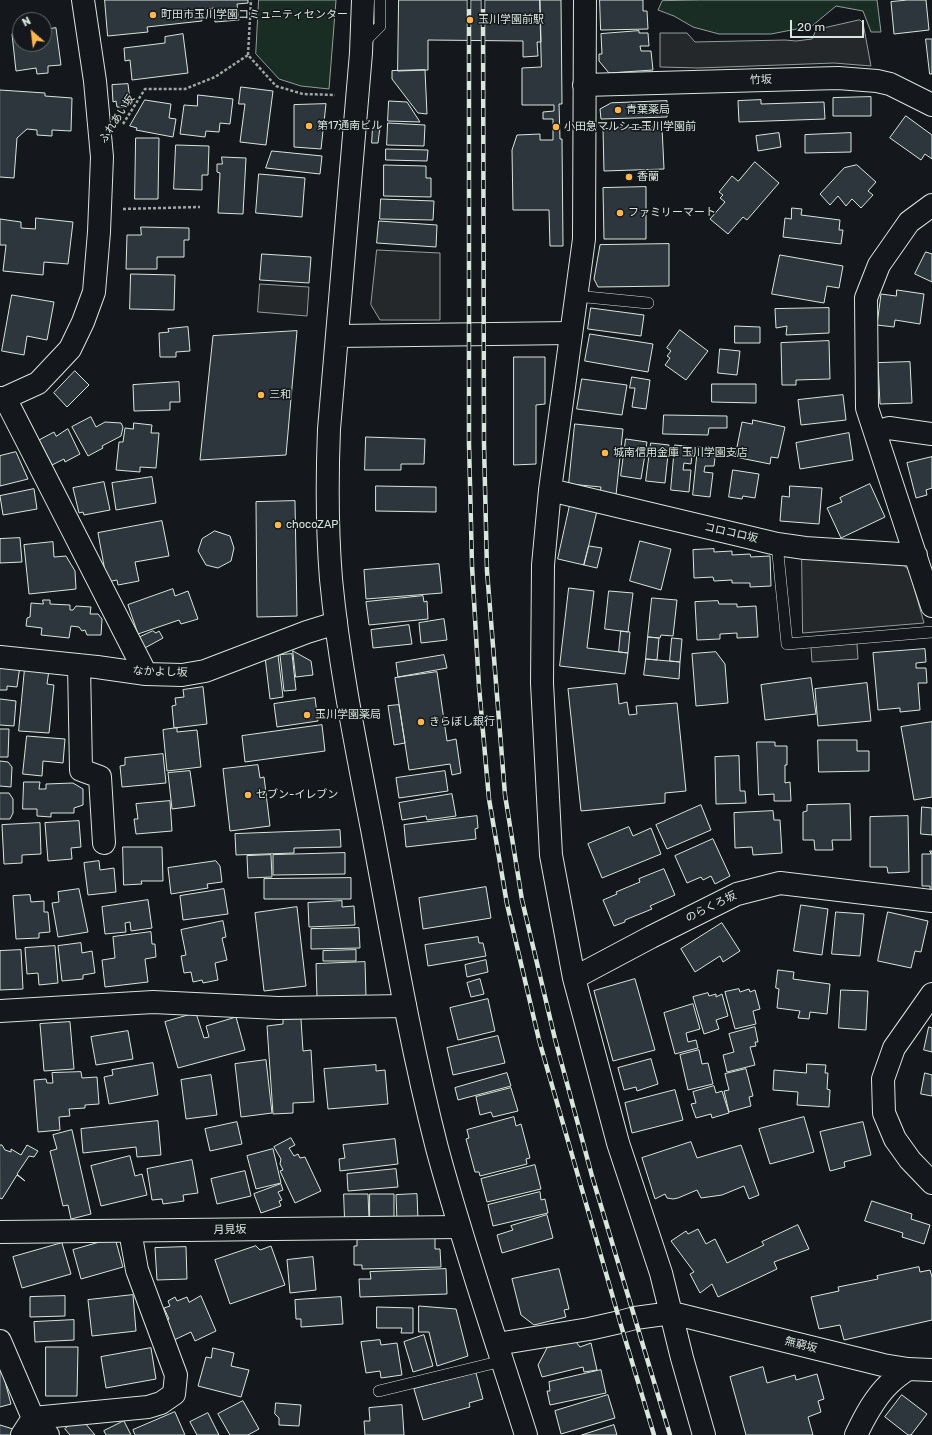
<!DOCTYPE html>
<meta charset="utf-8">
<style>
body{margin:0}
#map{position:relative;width:932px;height:1435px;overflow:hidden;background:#14181c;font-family:Rubik,sans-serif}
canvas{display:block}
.north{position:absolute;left:12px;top:12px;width:40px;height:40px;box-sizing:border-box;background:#14181c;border:1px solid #626a69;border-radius:50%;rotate:332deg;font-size:11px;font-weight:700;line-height:16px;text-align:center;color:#d8e6dc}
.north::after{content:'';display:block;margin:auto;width:14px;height:18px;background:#ffb74d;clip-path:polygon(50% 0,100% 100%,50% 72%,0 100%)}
.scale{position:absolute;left:790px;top:20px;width:74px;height:18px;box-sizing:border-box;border:2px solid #d8e6dc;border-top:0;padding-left:5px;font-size:12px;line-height:14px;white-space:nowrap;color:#d8e6dc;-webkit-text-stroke:3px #14181c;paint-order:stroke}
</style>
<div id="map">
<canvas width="932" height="1435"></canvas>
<div class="north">N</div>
<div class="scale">20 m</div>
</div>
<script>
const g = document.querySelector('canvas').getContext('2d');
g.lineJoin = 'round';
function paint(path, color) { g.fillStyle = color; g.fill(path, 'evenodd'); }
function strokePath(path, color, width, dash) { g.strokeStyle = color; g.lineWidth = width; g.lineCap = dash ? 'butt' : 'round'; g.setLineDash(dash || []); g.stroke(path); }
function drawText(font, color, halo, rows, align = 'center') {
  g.font = font + ' Rubik,"Noto Sans JP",sans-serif'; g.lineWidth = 3; g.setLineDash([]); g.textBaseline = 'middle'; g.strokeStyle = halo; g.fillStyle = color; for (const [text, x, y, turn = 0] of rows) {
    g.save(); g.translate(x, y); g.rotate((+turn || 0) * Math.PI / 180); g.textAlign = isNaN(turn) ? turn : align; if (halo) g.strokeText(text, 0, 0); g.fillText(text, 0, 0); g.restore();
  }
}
const green = new Path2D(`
 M259 0H336L329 89 301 86 279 79 256 54Z
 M701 0H877L881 32H871L863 11 836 6 812 26 771 34H719L693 27 674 16 658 10 662 1Z`);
const parking = new Path2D(`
 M860 20 863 23 871 66 834 63 698 68 660 67V33H687L695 42 785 40 796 41 812 39 816 30Z
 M377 250 440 253V320H380L371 305Z
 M260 284 309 287 307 316 258 312Z
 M802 555 896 559 909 570 924 623 803 633Z
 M857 644 858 659 812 662 811 647Z`);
const building = new Path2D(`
 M105 0H248V3L237 4 239 20 215 22 214 8 200 10 202 21 147 27 148 32 108 36Z
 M399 0H540L541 42H537L538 56 523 57V41L428 40V70L398 71Z
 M540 0H561L562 104H559L560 139H562L563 246H550L549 210H513L512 150 517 135 540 134V140H553V119H543V112L554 111V105H522V68L541 67Z
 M600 0H643V11H647L648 29 601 30Z
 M908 0H926L929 30 894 34 891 2Z
 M56 28 61 65 48 66V73L37 74 36 68 16 71 12 34 20 33V44H44V30Z
 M639 31V33H648L649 46H640L641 51H651L653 70 609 73 599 61V54H602L601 34Z
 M183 34 188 73 132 80 130 60 125 61 124 48 165 43V37Z
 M926 39H932V74H930Z
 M425 70 427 114 418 113 392 79V71Z
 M128 84 130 100 126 101V107H117L116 101 113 102 112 85Z
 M241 87 273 91 266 145 240 142 245 104H239Z
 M0 90 45 93V96L72 98 71 131 52 130V136L37 135V130L27 129 17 138 14 178 0 177Z
 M198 95 233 99 230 124 220 123 219 132 206 131 205 137 180 134 184 105 197 106Z
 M871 97V116H833V98Z
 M145 100 171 104 169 118 176 119 173 137 136 130 137 128 130 126Z
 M761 100V104L824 102 825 119 739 122 738 101Z
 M389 101 407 102 420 122 388 121Z
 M667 101V117L601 119 600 109 611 103Z
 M326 104 321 149 294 147V105Z
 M906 116 932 135V159L925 154 921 160 890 138Z
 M388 123 425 125 424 146 387 145Z
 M373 127H380L378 143H372Z
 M662 127 664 169 604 171 603 129Z
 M779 133 781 147 758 151 756 136Z
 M851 133V152L805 153V135Z
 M136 138H159L158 199H135Z
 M176 145 209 146 208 175H202V190L174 189Z
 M386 149 428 150 427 161 386 160Z
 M272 151 322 156 320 174 266 168Z
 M222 157 246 158 243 214 218 213 220 173 217 172V164H222Z
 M755 162 779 183 747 220 743 217 728 234 710 219 725 202 720 198 723 195 719 192 732 176 738 181Z
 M384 165 426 166V178H431V197L384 196Z
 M857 165 876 182 868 191 873 195 861 208 852 199 846 206 838 196 830 205 820 194 844 168Z
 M259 174 305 178 302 217 256 213Z
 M646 187V239H604L603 188Z
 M381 199 434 201 433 220 380 219Z
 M792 208 802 209 801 215 840 220 839 230H843L841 244 783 237 785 218 791 219Z
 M36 218 73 222 68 264 44 262 43 275 3 271 6 245H0V219L21 222V228L35 229Z
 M379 221 437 225 436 247 377 243Z
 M141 227 189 228V240H184V257H157V269H126L127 235H141Z
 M669 244V286L598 287 594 279 600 245Z
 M926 252 932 254V282L915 274Z
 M262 254 311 257 309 283 260 280Z
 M780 255 843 266 839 288 827 286 824 303 772 294Z
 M131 274 175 275 174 310 130 309Z
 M897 290 924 294 920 324 895 320 894 327 877 325 881 294 896 296Z
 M12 295 54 302 47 340 27 336 24 355 2 351Z
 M591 308 644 315 641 336 588 329Z
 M829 308V333L786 335 787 326 776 328 775 309Z
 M735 326 760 327V343H735Z
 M188 327 190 351 176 352V357H160L159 333 169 332 168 329Z
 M680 330 708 351 686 380 665 365 670 358 667 356 671 351 667 348Z
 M297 331 286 455 200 460 213 336Z
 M590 334 653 344 648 372 585 361Z
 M829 341 830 379 796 380V385H782L781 343Z
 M720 349 740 351 737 375 718 373Z
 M514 357H545V404L536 405V464L514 465Z
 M910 362 912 403 880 404 878 363Z
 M75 371 89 385 67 407 54 393Z
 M632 377 650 380 646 409 632 407 635 388H630Z
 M582 379 627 385 622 415 577 409Z
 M179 382 180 402H170V410L134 411 133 385Z
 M712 384H756V403L712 402Z
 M843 395 846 420 801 425 798 400Z
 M664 415 727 416V428H709L708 435 663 434Z
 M91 417 96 427 105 422 121 423 123 427 121 436 102 446 103 448 88 456 72 427Z
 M753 420 785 427 778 458 771 457 770 464 735 457 742 422 752 424Z
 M134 423 152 425 151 433H159L156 468 140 467V472L116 470 119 442H123L125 428 133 429Z
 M575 424 623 429 616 495 600 493 601 487 569 484Z
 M68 429 80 454 65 462 64 459 52 465 39 440 54 432 56 436Z
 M849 433 853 460 800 469 796 443Z
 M366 437 425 439 424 464H401V470H365Z
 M626 439 647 442 641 479 621 476Z
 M651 443 669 445 665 483 646 481Z
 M675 445 693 447 691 464 684 463 683 470H691L689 492 671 490Z
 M698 447 716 449 714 466H705L704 472 713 473 710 497 693 495Z
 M16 452 28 479 0 486V456Z
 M932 457V488L926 490 927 495 916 498 907 463Z
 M733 470 759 474 755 498 743 496 742 499 729 497Z
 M152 477 156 503 116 510 112 483Z
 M104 482 110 510 84 515 83 512 79 513 73 488Z
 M870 484 885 517 841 538 827 508 842 502 840 498Z
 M376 486 436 487V512L376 511Z
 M790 486 822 488 819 524 780 521 782 496 789 497Z
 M34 489 37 509 3 515 0 496Z
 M295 501 297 616 257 617 256 502Z
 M570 505 597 511 584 565 558 559Z
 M162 521 169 556 135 562 139 581 118 585 117 580 107 582 98 533Z
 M215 531 230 536 234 548 231 561 218 568 206 565 198 551 202 539Z
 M20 538 22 562 0 563V539Z
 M640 541 671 549 661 590 630 581Z
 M53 542 54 557 66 556 75 571 76 589 29 594 24 545Z
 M589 546 602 548 597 568 584 565Z
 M714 549V552L732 551V555L750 554 751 557 770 556 771 586 750 587V583H732V580L714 581 713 577 694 578 693 550Z
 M439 564 442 593 366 599 364 570Z
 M569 588 594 591 587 648 628 653 625 674 560 666Z
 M173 589 175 596 188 591 198 619 181 624 179 620 138 634 128 605Z
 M609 591 633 593 628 632 605 629Z
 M423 596 424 602 427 601 428 619 369 625 366 602Z
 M652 598 677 600 673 636 661 635 660 638 648 637Z
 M43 600H50V604L70 605V610H73L76 606 91 607 90 614H98L102 619 101 635H87L85 630 82 631 79 627 71 626 69 638 41 635 42 628 26 626 27 618 30 617 31 603 43 604Z
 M718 601 719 604H737V607L756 606 758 637 737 638V633L720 634V639L697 640 695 602Z
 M444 619 447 640 421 643 419 623Z
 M409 625 412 644 373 648 371 630Z
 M153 631 156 633 159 631 163 638 143 649 138 638Z
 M621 631 630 632 628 653 619 652Z
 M648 637 659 638 657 660 646 659Z
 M672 638 682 639 680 662 670 661Z
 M925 649 926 662 916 663V668H926L927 683H918L920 710 900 712V708L878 710 873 653Z
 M293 651 311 661 313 675 296 677Z
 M716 652 725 664 728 703 696 706 692 654Z
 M292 654 296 690 284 691 280 655Z
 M278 655 283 697 270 699 265 657Z
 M444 655 447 668 398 677 396 663Z
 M646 659 680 662 679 679 644 675Z
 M0 664 20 666 17 687 7 686V690H0Z
 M25 668 49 670 47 684 54 685 49 733 19 731Z
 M437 672 447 741 456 739 461 773 452 775 450 764 409 770 395 678Z
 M811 678 816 714 765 720 761 685Z
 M867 683 871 721 818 726 815 689Z
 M617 684 619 704 627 702 629 715 637 714 636 706 677 703 686 791 665 793V803L581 811 568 689Z
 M203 687 207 724 174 728 172 706 176 705 175 698 184 697 183 690Z
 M315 698 318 721 277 727 274 704Z
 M0 699 16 701 14 726 0 725Z
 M399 705 405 743 394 745 388 706Z
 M932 722V797L914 800 901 727Z
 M322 725 325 751 245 762 242 736Z
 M177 728V732L197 730 201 767 167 771 163 730Z
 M0 729H9L8 757H0Z
 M27 736 65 739 63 763 43 761 42 776 23 774Z
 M818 740H857V751H869V771L819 772Z
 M757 742H775V746H787V765H785V783L790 782 791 801H774V794L759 795Z
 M163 754 166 783 122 787 120 766 125 765V758Z
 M739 756 740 791H745L746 803 716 804 715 757Z
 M0 761 8 762 12 767 11 787 0 786Z
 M258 765 260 778 264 777 270 826 230 831 223 769Z
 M190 771 195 806 172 809 168 773Z
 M445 771 448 791 399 798 396 778Z
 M24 782H40L39 789H46V784L73 783 83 789V805L74 808V813H51V817L37 816V809H23Z
 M0 793H9L13 799V813L10 819H0Z
 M452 794 456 816 427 820 426 816 402 820 399 803Z
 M170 801 172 831 136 834 134 819H138L136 804Z
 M850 804 851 840H832L833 850H815L814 840H803V812L807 811V805Z
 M701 805 711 830 667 849 656 825Z
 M922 807 932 808V835L921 834Z
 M773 811 774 820H780L782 853 753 855 752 847 735 848 734 813Z
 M477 816 478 828 475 829 476 839 406 847 404 825Z
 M908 816 909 872 888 873 887 867H870V817Z
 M79 821 81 847 71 848 72 859 48 861 45 823Z
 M40 823 41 854 22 855V863L4 864 2 825Z
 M629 827 633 836 651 828 661 854 602 878 588 844Z
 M340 830 341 847 294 848V853L236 855 235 834Z
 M713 839 730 876 715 884 711 876 703 880 701 877 687 883 675 856Z
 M123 847H162L163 881H141L142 884 124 885Z
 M930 851H932V890H930V886H922V854H931Z
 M345 853V874L273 875V855Z
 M271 855 272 877 248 878 247 856Z
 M99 861 100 870 114 868 116 892 88 895 84 863Z
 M216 861 220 866 222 882 207 884 208 888 171 894 168 868Z
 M664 869 675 895 650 906 652 909 625 920V922L614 926 603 900 617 894 616 892 640 882 639 879Z
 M351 878V899H264V879Z
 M486 887 491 918 423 929 419 898Z
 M79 889 88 932 58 937 52 903 59 902 58 892Z
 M224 889 228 914 183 920 180 896Z
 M30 895 31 902 44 901V912H48L50 932 39 933V938L16 939 13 896Z
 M148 900 152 928 131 931 130 922 125 923 126 932 105 934 102 907Z
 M342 901V907L354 906 355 925 309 927 308 903Z
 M801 905 828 909 822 955 794 951Z
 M297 907 306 986 264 991 255 913Z
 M836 912 864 914 860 956 832 954Z
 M888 912 928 921 921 952 915 951 911 968 878 961Z
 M223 921 226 937 222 938 227 960 215 963 218 980 203 983 202 980 193 982 191 972 184 973 181 956 186 955 181 930Z
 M722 923 740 951 723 962 720 956 695 972 681 949Z
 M359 928 360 948 311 949V929Z
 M151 932 152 944H155L156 957 145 959 148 982 105 987 102 960 115 958 113 937Z
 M478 937 479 943H483L486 956 428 966 425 945Z
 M81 943 82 953 92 951 95 973 83 975V979L62 981 58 946Z
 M55 946 58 983 39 985 38 973 27 974 25 948Z
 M21 950 23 989 0 990V951Z
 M356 950V961H323V951Z
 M486 960 488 972 467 977 465 965Z
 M365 962 366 996 317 997 316 964Z
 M778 970 794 972 793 979 830 984 827 1014 810 1012 809 1019 798 1018 800 1011 777 1008 779 989 776 988Z
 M480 979 484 994 471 997 467 983Z
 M635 979 655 1050 613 1061 594 991Z
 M739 989 740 992 749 989 750 992 755 990 760 1009 753 1011 756 1024 735 1029 725 992Z
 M841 990 868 991 866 1030 839 1028Z
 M708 993 709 996 716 994V997L722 994 728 1016 716 1020 719 1029 704 1034 693 997Z
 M488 999 495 1031 458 1040 450 1008Z
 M693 1004 700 1029 686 1033 688 1042 696 1040 698 1048 675 1054 664 1013Z
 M196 1013 204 1038 209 1037 206 1026 236 1017 245 1050 178 1068 165 1022Z
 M301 1019 303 1051 311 1050 314 1102 293 1103V1113L273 1114 267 1026 283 1024V1020Z
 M70 1022 74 1069 44 1071 40 1024Z
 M755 1027 758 1042H755L756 1046 750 1047 755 1065 727 1072 723 1055 734 1052 729 1034Z
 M929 1027 932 1028V1052L924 1050Z
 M128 1031 133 1059 96 1065 91 1037Z
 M498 1036 505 1063 453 1075 447 1048Z
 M699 1050 702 1064 708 1063 713 1084 688 1090 680 1055Z
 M651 1059 658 1084 637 1091 636 1087 624 1090 618 1068Z
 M266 1060 272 1113 241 1117 235 1064Z
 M153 1063 158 1095 109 1104 104 1077 113 1075 112 1070Z
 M807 1064 826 1065 825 1073H828L827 1089 830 1090 829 1107 797 1105 798 1092 773 1090 774 1070 806 1073Z
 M376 1065V1071L385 1070 388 1104 328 1109 324 1069Z
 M746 1069 753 1096 749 1097 751 1106 729 1112 724 1091 729 1090 725 1074Z
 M81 1072 82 1078 97 1077 99 1104 85 1105V1108L69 1109 70 1116 59 1117 60 1130 38 1132 34 1080 46 1079 47 1083H53L52 1073Z
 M507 1073 511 1086 458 1100 455 1088Z
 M925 1073 932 1075V1096L921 1094Z
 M211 1075 217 1115 186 1119 181 1080Z
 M714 1086 716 1093 722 1091 729 1113 712 1118 711 1114 696 1118 691 1104 696 1103 693 1092Z
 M511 1088 518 1111 493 1117 491 1112 480 1115 476 1097Z
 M675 1090 683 1120 632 1133 625 1103Z
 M514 1117 516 1126 521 1124 530 1158 526 1159 527 1164 480 1176 479 1172H475L466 1139 469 1138 467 1130Z
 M804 1117 814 1152 770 1164 759 1129Z
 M158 1121 161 1155 137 1157 136 1147 83 1153 81 1129Z
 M237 1122 242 1144 210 1151 205 1129Z
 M863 1122 871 1155 844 1162 845 1167 830 1171 820 1132Z
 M72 1130 91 1214 71 1219 68 1205 63 1206 50 1151 57 1149 53 1135Z
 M291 1138 295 1145 289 1148 294 1156 298 1154 300 1158 305 1157 321 1191 295 1203 280 1171 283 1170 280 1164 281 1159 274 1147Z
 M395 1139 398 1164 340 1171 339 1159 345 1158 343 1145Z
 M691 1142 697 1158 741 1145 759 1195 749 1199 744 1186 722 1195 701 1198 697 1190 678 1198 673 1199 667 1198 665 1194 655 1199 642 1158Z
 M0 1145H2L5 1150 11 1152V1149L21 1155 27 1145 38 1151 34 1157 29 1156 17 1174 25 1181 17 1175 2 1199 0 1198Z
 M273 1149 281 1183 256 1189 247 1156Z
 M130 1156 135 1176 142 1174 147 1195 101 1206 91 1166Z
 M192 1160 198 1193 183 1195 184 1201 163 1204 162 1199 152 1200 147 1169Z
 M535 1165 541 1189 487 1202 481 1179Z
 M396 1169 398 1187 348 1191 347 1174Z
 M245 1171 251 1196 217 1204 211 1179Z
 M281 1184 283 1190 278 1192 282 1200 279 1201 281 1206 261 1213 254 1194Z
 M540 1192 541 1200 545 1199 548 1213 493 1226 488 1205Z
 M344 1194H368L369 1219 345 1220Z
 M370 1194H394V1220H370Z
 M417 1194 418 1220 397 1221 396 1195Z
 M872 1201 912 1214 911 1219 930 1225 924 1244 902 1237 903 1233 865 1221Z
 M547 1215 553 1238 502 1253 497 1235 513 1230 511 1226Z
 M798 1225 809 1249 774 1262 777 1269 718 1297 712 1284 700 1293 690 1274 694 1272 671 1241 686 1231 688 1234 698 1229 706 1244 715 1239 727 1263 764 1245 762 1242Z
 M115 1238 123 1267 81 1279 73 1250Z
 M435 1238V1249H440L441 1267 362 1269V1265H354V1246H357V1240Z
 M62 1243 71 1274 22 1288 13 1257Z
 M256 1246 260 1250 271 1246 285 1285 230 1304 215 1260Z
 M186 1247 187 1279 157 1280 155 1248Z
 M313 1257 316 1290 290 1293 287 1260Z
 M919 1267 920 1272 930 1270 932 1277V1320L844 1340 840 1325 819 1329 811 1297 839 1291 838 1287 878 1279 877 1276Z
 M446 1269 447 1294 360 1297 359 1279H371L370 1272Z
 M559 1269 569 1309 564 1310 566 1317 534 1325 521 1315 512 1279Z
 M133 1295 136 1331 92 1336 88 1300Z
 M65 1296V1316L30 1317V1297Z
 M201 1296 216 1331 195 1341 191 1332 172 1341 163 1322 169 1319 164 1308 170 1306 168 1301 175 1297 177 1301 187 1297 189 1302Z
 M341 1297 343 1324 301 1327V1319H296L295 1300Z
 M419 1306 456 1309 468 1356 437 1366 429 1332H419Z
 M377 1307 413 1308V1333H401L402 1328H377Z
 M74 1320V1340L35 1342 34 1322Z
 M424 1335 433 1366 413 1372 404 1342Z
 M380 1340 381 1345 397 1343 402 1375 381 1378 380 1371 366 1373 361 1342Z
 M576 1342 580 1347 591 1343 597 1370 584 1372 583 1367 542 1377 538 1365 547 1348Z
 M46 1347H78L77 1396H46Z
 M151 1348 156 1379 106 1388 101 1357Z
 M213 1348 234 1353 231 1366 249 1370 241 1397 198 1386 206 1357 211 1358Z
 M0 1363 11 1404 0 1407Z
 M763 1367 767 1383 795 1375 796 1380 817 1374 824 1399 818 1401 821 1412 808 1417 813 1435H746L730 1377Z
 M601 1370 606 1393 550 1405 547 1391H550L549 1382Z
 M476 1373 483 1399 469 1403 470 1407 423 1420 414 1389Z
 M608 1395 615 1418 561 1434 555 1411Z
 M902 1395 927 1414 911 1435H908L885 1417Z
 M243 1401 259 1429 248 1435H230L218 1414Z
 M276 1403 301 1405 299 1426 279 1425V1418L275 1414Z
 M402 1405 404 1435H365L364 1421H370L369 1408Z
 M175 1412 185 1435H135L133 1430Z
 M208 1413 219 1435H197L190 1422Z
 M80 1417 95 1435H70L65 1429Z
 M124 1421 131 1435H106L104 1431Z
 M0 1425 13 1429 11 1435H0Z
 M614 1425 617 1435H582Z`);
const path = new Path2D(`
 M248 55 251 0
 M123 124 145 89H185L215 77 248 55 276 86 303 94 335 95
 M123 209 200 207`);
const lane = new Path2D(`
 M362 44 380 26V0
 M576 296 648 303
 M777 544 787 644 932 632
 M379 1391 502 1361`);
const street = new Path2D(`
 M585 0 584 239 550 490 543 565 542 683 551 855 574 978 618 1143 661 1273 682 1358 704 1435
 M584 85 838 78 877 81 890 84 932 105
 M932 205 909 222 879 265 866 298 867 408 932 606
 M0 398H5L38 383 70 349 83 322 94 292 99 232 102 157 95 81 83 0
 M5 398 146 674
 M875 432 889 428 932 434
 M550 490 777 544 805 548 916 555
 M0 657 97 667 146 674 182 675 205 671 307 632 336 623
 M79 665 81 770 100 777 104 843
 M574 978 651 937 737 894 780 883 932 901
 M932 994 894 1048 883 1079 884 1113 895 1139 910 1160 932 1183
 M0 1011 153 1002 278 1008 405 1006
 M0 1232 459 1227
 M0 1341 33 1418 48 1435
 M497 1344 589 1329 620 1322 635 1318 672 1313 883 1365 908 1369 932 1370
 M33 1418 148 1407 161 1403 174 1394 176 1375 137 1270 130 1231
 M22 1435 33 1418
 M856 1435C865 1416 875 1397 890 1383 895 1378 902 1373 908 1369`);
const secondary = new Path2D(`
 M363 0 361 53 329 429C327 479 327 529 331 579 339 663 356 746 372 829 392 936 410 1043 437 1148 463 1245 496 1340 526 1435
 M337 336 571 333`);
const rail = new Path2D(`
 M469 0V443L472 566 479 687 489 799 507 904 539 1040 620 1322 654 1435
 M483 0 484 444 487 571 505 795 522 900 555 1039 592 1176 670 1435`);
const markers = [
 [153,15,4,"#ffb74d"],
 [470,20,4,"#ffb74d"],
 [618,110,4,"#ffb74d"],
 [309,126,4,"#ffb74d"],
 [556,127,4,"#ffb74d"],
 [629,177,4,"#ffb74d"],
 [620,213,4,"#ffb74d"],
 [261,395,4,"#ffb74d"],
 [605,453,4,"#ffb74d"],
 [278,525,4,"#ffb74d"],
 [307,715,4,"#ffb74d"],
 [421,722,4,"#ffb74d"],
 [248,795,4,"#ffb74d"]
];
const poiNames = [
 ["町田市玉川学園コミュニティセンター",161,15],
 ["玉川学園前駅",478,20],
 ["青葉薬局",626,110],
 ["第17通南ビル",317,126],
 ["小田急マルシェ玉川学園前",564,127],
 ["香蘭",637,177],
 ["ファミリーマート",628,213],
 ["三和",269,395],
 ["城南信用金庫 玉川学園支店",613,453],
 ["chocoZAP",286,525],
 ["玉川学園薬局",315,715],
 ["きらぼし銀行",429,722],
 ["セブン-イレブン",256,795]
];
const streetNames = [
 ["竹坂",761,80,-2],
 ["ふれあい坂",117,119,-57],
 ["コロコロ坂",731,533,13],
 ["なかよし坂",160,672,2],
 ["のらくろ坂",711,907,-26],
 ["月見坂",230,1230,-1],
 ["無窮坂",801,1345,14]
];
paint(green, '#1a2d24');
strokePath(green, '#939e99', 1);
paint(parking, '#24282b');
strokePath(parking, '#939e99', 1);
paint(building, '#2c363c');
strokePath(building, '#d8e6dc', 1);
strokePath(lane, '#d8e6dc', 12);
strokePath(street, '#d8e6dc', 24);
strokePath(secondary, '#d8e6dc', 24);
strokePath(path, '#9da8a2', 2.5, [3, 2]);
strokePath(lane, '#14181c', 11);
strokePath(street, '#14181c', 22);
strokePath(secondary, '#14181c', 22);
strokePath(rail, '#d8e6dc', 4.5);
strokePath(rail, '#14181c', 3, [9]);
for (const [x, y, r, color] of markers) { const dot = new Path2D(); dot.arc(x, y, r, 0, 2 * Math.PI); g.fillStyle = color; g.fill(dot); strokePath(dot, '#14181c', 1.5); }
drawText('11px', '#d8e6dc', '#14181c', poiNames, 'left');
drawText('11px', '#d8e6dc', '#14181c', streetNames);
</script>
